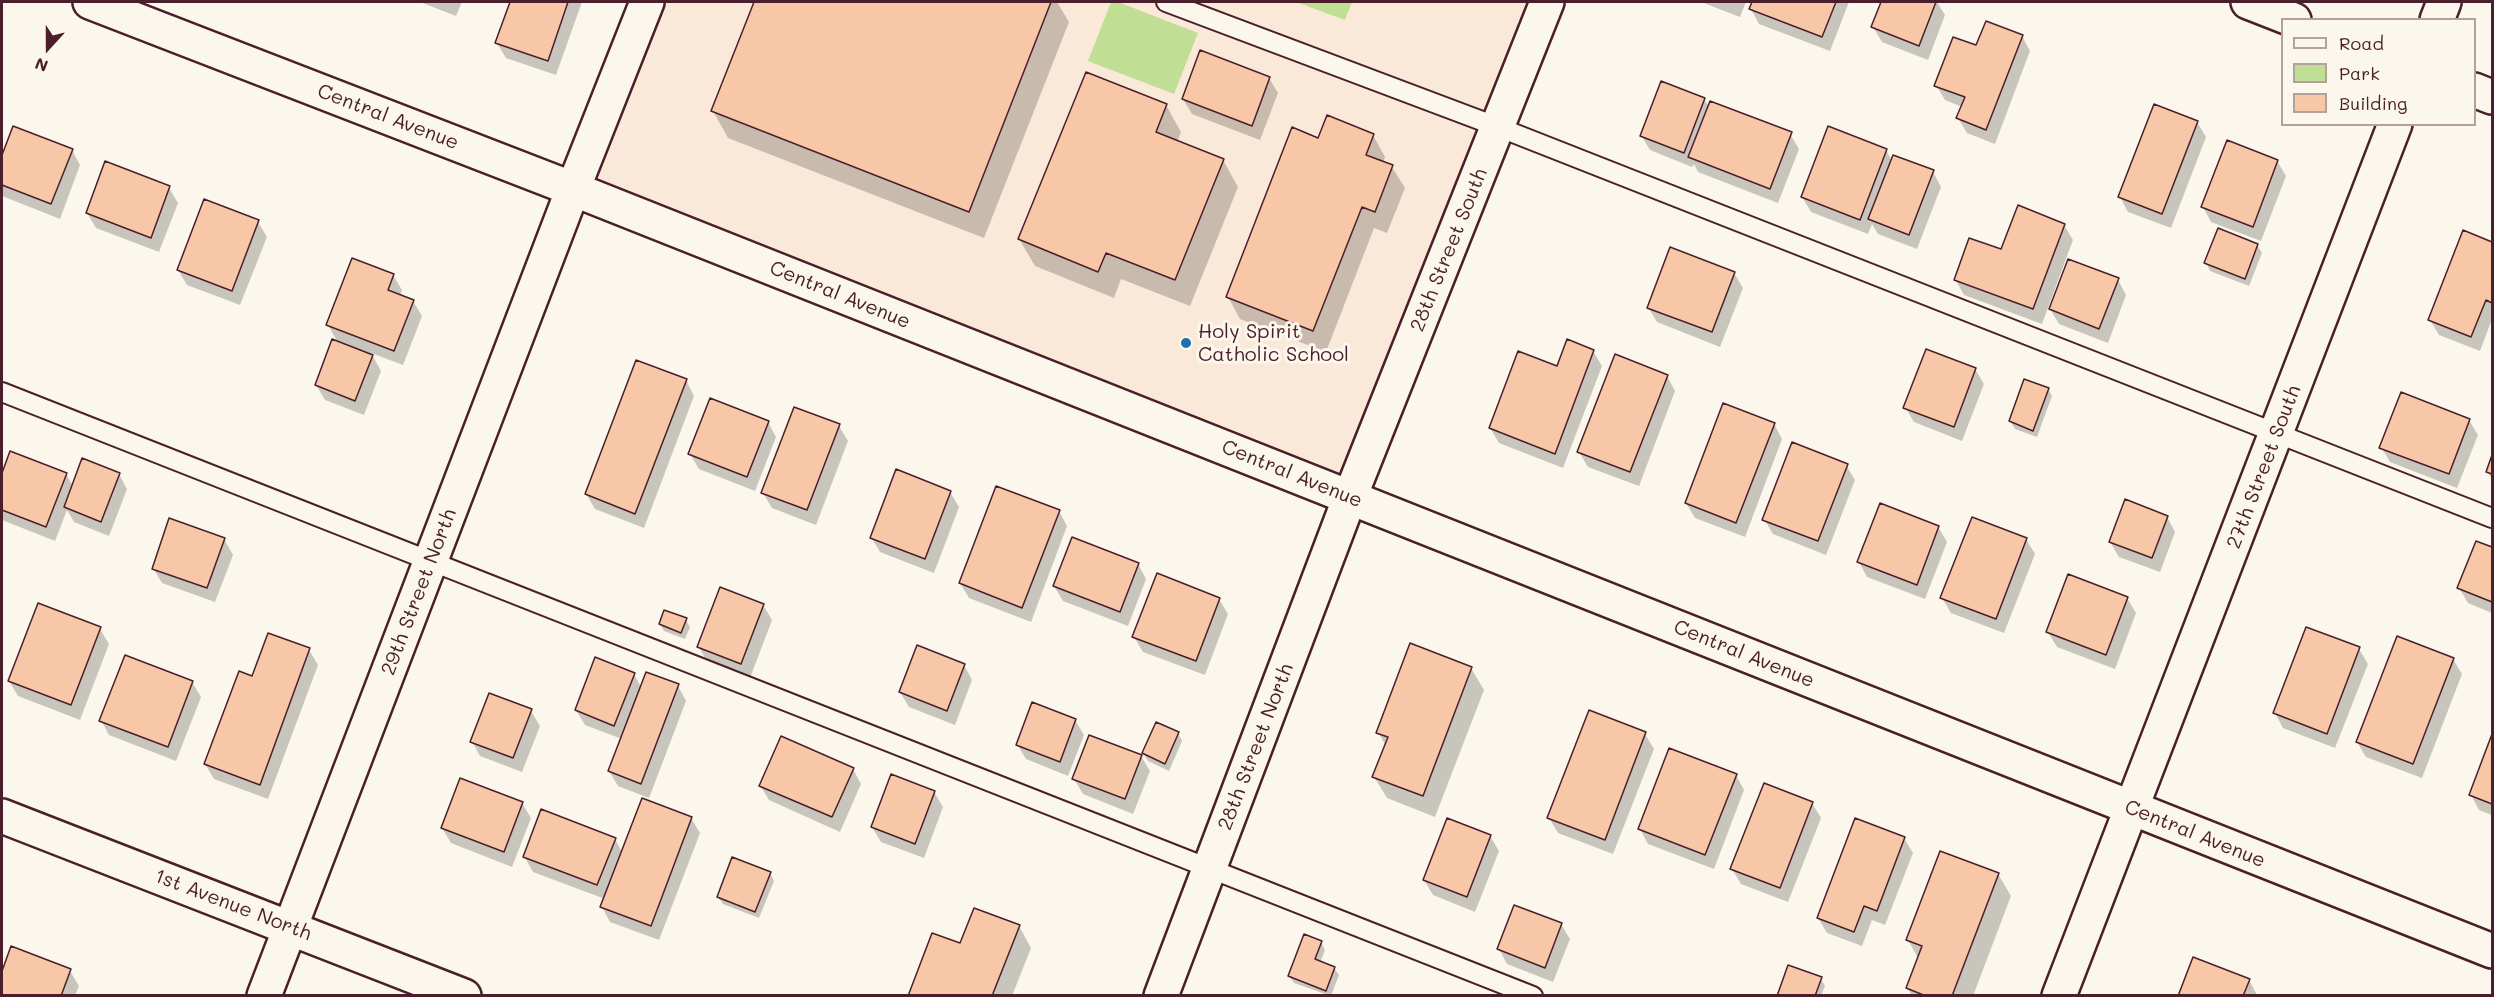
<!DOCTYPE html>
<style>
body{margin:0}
#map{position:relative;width:2494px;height:997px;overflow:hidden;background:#fbf7ec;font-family:Mali,sans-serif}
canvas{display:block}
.frame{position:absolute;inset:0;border:3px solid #4a1f2b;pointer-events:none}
.legend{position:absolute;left:2281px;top:18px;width:195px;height:108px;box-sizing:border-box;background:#fbf7ec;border:2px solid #b4a19f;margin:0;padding:8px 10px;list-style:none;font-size:18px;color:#4a1f2b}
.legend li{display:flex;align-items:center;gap:12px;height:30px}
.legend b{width:30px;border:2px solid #b4a19f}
.north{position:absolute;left:18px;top:18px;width:60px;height:60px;-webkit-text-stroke:4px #fbf7ec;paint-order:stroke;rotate:201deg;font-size:16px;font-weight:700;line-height:24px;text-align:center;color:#4a1f2b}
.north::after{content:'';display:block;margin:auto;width:21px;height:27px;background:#4a1f2b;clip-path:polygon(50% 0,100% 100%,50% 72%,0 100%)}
</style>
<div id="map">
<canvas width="2494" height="997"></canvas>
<div class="frame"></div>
<ul class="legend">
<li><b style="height:8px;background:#fbf7ec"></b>Road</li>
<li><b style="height:16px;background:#c1de95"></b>Park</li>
<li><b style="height:16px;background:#f8c7a8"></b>Building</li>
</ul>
<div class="north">N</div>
</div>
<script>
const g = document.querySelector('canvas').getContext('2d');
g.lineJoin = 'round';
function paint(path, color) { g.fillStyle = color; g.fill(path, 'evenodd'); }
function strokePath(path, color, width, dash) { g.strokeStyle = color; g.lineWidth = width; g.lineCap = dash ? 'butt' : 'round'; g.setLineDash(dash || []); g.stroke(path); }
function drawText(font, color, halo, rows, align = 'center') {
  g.font = font + ' Mali,sans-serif'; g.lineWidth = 6; g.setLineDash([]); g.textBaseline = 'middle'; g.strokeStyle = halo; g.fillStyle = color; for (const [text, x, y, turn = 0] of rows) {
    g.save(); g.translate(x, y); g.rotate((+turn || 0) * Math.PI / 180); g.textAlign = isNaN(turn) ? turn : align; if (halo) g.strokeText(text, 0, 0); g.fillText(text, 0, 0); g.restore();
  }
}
const built = new Path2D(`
 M647 2H1547L1350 497 573 189Z`);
const green = new Path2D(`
 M1111 2H1118L1198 33 1174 94 1088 61Z
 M1296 2H1352L1345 20Z`);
const shadow = new Path2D(`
 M420 2H462L456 16Z
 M511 2H582L556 75 506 58 497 43Z
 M755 2H1057L1069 22 984 238 728 138 713 111Z
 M1701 2H1746L1740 17Z
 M1753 2H1849L1830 51 1759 24 1751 9Z
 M1883 2H1937L1945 15 1928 60 1882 42 1873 27Z
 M2022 36 2030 51 1995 144 1967 133 1958 118 1962 107 1945 100 1936 85 1977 47Z
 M1269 78 1278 93 1260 140 1192 114 1183 99Z
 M1704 99 1709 107 1790 134 1799 149 1778 203 1698 172 1694 164 1692 167 1650 150 1641 135Z
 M1166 105 1181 132 1177 142 1223 160 1238 187 1190 306 1121 279 1114 298 1035 266 1019 239Z
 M2197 122 2206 137 2171 228 2128 212 2120 197Z
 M13 128 72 150 80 165 60 219 2 196V159Z
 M1373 135 1385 157 1383 163 1392 167 1405 188 1387 233 1374 228 1326 352 1240 319 1228 297 1319 139Z
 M1886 150 1892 161 1933 172 1941 187 1917 249 1878 234 1872 224 1868 234 1811 212 1802 197Z
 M2277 161 2286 176 2261 241 2211 222 2203 207Z
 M169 188 178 203 159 252 96 228 87 213Z
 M258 222 267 237 240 305 187 285 178 270Z
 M2064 225 2073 240 2042 324 1964 295 1955 279Z
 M2464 232 2492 243V319L2480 351 2439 335 2430 320Z
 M2257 245 2262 253 2249 286 2210 271 2206 263Z
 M1734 273 1743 288 1720 347 1657 322 1648 307Z
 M393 275 402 290 400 296 413 301 422 316 403 365 371 353 381 371 364 415 325 400 316 385 338 343 328 325Z
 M2118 280 2126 295 2108 343 2059 324 2050 309Z
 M1593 351 1602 366 1563 468 1499 443 1490 428Z
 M1975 369 1984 384 1962 441 1914 422 1905 407Z
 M1667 376 1675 391 1639 486 1588 467 1579 452Z
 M686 380 694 396 644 528 595 509 586 494Z
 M2048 389 2052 396 2037 437 2015 429 2010 421Z
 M2469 420 2478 435 2457 488 2390 462 2381 447Z
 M768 422 776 437 755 491 699 469 690 454Z
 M1774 424 1782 439 1745 537 1695 518 1686 503Z
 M839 426 848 441 816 525 772 508 763 493Z
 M11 453 66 474 73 486 119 474 127 489 109 536 74 522 67 510 55 541 2 520V477Z
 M2492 459V480L2488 472Z
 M1846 465 1855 480 1826 555 1773 534 1764 519Z
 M950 492 959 507 934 573 880 552 871 537Z
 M1059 511 1067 526 1031 622 969 598 960 583Z
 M2167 517 2175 532 2160 572 2119 557 2110 542Z
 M1938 527 1947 542 1925 599 1867 577 1859 562Z
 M224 539 233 555 215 602 162 583 153 568Z
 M2026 539 2035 554 2004 633 1951 613 1942 598Z
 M2477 543 2492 549V613L2468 603 2459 588Z
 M1138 564 1146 579 1128 626 1063 601 1054 586Z
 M2127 598 2136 613 2115 669 2057 647 2048 632Z
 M1219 599 1228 614 1205 675 1143 652 1134 637Z
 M763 605 772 620 750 678 707 662 699 647Z
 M686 620 690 627 685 639 664 631 660 624Z
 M100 629 109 644 80 720 18 696 9 681Z
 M2359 649 2368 664 2335 748 2283 728 2275 713Z
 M309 650 318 665 268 799 214 779 205 764Z
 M2453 659 2462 674 2422 778 2366 757 2357 742Z
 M964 665 972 680 955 725 909 707 900 692Z
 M1471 668 1484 690 1435 817 1387 798 1374 777 1386 746 1378 732Z
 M634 674 641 687 678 686 686 701 649 798 618 786 609 771 622 739 585 725 576 710Z
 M192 682 201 697 176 761 109 735 101 720Z
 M531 711 540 726 522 772 480 756 472 741Z
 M1075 720 1084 735 1068 776 1026 759 1017 744Z
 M1178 733 1182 741 1169 771 1148 761 1143 753Z
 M1645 734 1654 749 1613 854 1558 833 1549 818Z
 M2492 738V815L2479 810 2471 795Z
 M1141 756 1150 771 1133 814 1083 794 1074 779Z
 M853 769 861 784 840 832 769 800 760 785Z
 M1736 775 1744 790 1714 869 1648 844 1640 829Z
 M934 792 943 807 924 858 881 842 872 827Z
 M522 803 531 818 512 867 451 843 442 828Z
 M1812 803 1821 818 1788 902 1741 884 1732 869Z
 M691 818 700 833 659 940 610 922 602 907 605 899 533 872 524 856 615 839 622 852Z
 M1490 836 1499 851 1475 912 1433 895 1424 880Z
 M1904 838 1913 853 1885 925 1872 920 1862 946 1827 933 1818 918Z
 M770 873 774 881 759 918 723 904 718 897Z
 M1998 874 2011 896 1973 996H1912L1907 987 1918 958 1908 940Z
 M1561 924 1570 939 1553 982 1507 964 1499 949Z
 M1019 926 1031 948 1012 996H909L961 945Z
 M1321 942 1325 950 1320 963 1334 968 1339 975 1331 996 1294 983 1289 976Z
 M12 948 70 971 79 986 75 996H2V975Z
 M1821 979 1825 986 1821 996H1778Z
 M2249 980 2257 995 2180 996Z`);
const building = new Path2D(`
 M510 2H568L548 61 495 43Z
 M754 2H1051L969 212 711 111Z
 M1752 2H1836L1822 37 1749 9Z
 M1881 2H1936L1919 46 1871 27Z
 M1986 21 2023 35 1986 130 1956 118 1965 97 1934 86 1953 37 1976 45Z
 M1200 50 1270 77 1252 126 1182 99Z
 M1086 72 1167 104 1156 132 1224 159 1175 280 1106 253 1098 272 1018 239Z
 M1661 81 1705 98 1684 153 1640 136Z
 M1710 101 1792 132 1770 189 1688 157Z
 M2154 104 2198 121 2162 214 2118 197Z
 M1327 115 1374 134 1366 155 1393 165 1375 212 1362 207 1313 331 1226 297 1292 127 1318 138Z
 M13 126 73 149 51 204 2 185V155Z
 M1828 126 1887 149 1860 220 1801 197Z
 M2227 140 2278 160 2253 227 2201 207Z
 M1893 155 1934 170 1909 235 1868 219Z
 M105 161 170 186 151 238 86 213Z
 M204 199 259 220 232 291 177 270Z
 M2018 205 2065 224 2033 309 1954 280 1969 238 2001 249Z
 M2218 228 2258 244 2245 279 2204 263Z
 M2463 230 2492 242V303L2486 300 2471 337 2428 320Z
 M1670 247 1735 272 1712 332 1647 308Z
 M352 258 394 274 388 290 414 300 394 351 326 325Z
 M2068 259 2119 278 2099 329 2049 309Z
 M332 339 373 355 355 401 315 385Z
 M1567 339 1594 350 1555 454 1489 428 1518 351 1557 366Z
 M1926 349 1976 368 1954 427 1903 408Z
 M1615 354 1668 375 1630 472 1577 452Z
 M636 360 687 379 635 514 585 494Z
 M2024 379 2049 388 2033 431 2009 421Z
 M2401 392 2470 419 2449 474 2379 448Z
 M710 398 769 421 747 477 688 454Z
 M1723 403 1775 423 1736 523 1685 503Z
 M794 407 840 424 807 510 761 493Z
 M1792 442 1848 464 1818 541 1762 520Z
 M10 451 67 473 46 527 2 510V473Z
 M2492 455V474L2486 472Z
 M82 458 120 473 101 522 64 507Z
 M896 469 951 491 925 559 870 538Z
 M996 486 1060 510 1022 608 959 583Z
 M2125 499 2168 516 2152 558 2109 542Z
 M1880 503 1939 526 1917 585 1857 562Z
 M1972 517 2027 538 1996 619 1940 598Z
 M169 518 225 538 207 588 152 569Z
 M1072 537 1139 563 1120 612 1053 586Z
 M2476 541 2492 547V602L2457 588Z
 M1157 573 1220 598 1196 661 1132 637Z
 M2068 574 2128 597 2106 655 2046 632Z
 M720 587 764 604 741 664 697 647Z
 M38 603 101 627 71 705 8 681Z
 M664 610 687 618 681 633 659 624Z
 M2306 627 2360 647 2327 734 2273 713Z
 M268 633 310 648 260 785 204 764 239 671 252 676Z
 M2397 636 2454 658 2413 764 2356 742Z
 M1410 643 1472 667 1423 796 1372 777 1388 737 1376 733Z
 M917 645 965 664 947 711 899 692Z
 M125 655 193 681 168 747 99 721Z
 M595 657 635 673 614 726 575 710Z
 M646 672 679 684 641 784 608 771Z
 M489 693 532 709 513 758 470 742Z
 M1032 702 1076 719 1060 762 1016 745Z
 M1589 710 1646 732 1605 840 1547 818Z
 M1156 722 1179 732 1165 764 1142 753Z
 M2492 734V804L2469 795Z
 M1089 735 1142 755 1125 799 1072 779Z
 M781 736 854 768 832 817 759 786Z
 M1669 748 1737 774 1705 855 1638 829Z
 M891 774 935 791 915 844 871 827Z
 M460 778 523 802 504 852 441 828Z
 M1764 783 1813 802 1780 888 1730 869Z
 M642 798 692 817 651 926 600 907Z
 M541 809 616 838 597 885 523 857Z
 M1447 818 1491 835 1467 897 1423 880Z
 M1855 818 1905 837 1877 911 1864 906 1854 932 1817 918Z
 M1940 851 1999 873 1952 996H1926L1906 988 1922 946 1906 940Z
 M732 857 771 872 755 912 717 897Z
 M1514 905 1562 923 1545 968 1497 949Z
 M974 908 1020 925 992 996H908L932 933 960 943Z
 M1304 934 1322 941 1315 959 1335 967 1326 991 1288 976Z
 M11 946 71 969 61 996H2V971Z
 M2193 957 2250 979 2243 996H2178Z
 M1788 965 1822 977 1815 996H1777Z`);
const service = new Path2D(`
 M1166 2 1498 127 2492 518
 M2 392 1533 996`);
const minor = new Path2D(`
 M2248 2 2294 20
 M2437 20 2444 2
 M2474 90 2492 97
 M264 996 573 189 647 2
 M1161 996 1350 497 1547 2
 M2059 996 2395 124`);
const tertiary = new Path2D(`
 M90 2 573 189 2492 951`);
const secondary = new Path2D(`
 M2 816 464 996`);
const markers = [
 [1186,343,6,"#1f6fb2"]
];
const streetNames = [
 ["Central Avenue",388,117,21],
 ["28th Street South",1449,250,-68],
 ["Central Avenue",840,295,22],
 ["27th Street South",2264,467,-69],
 ["Central Avenue",1292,474,22],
 ["29th Street North",419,592,-69],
 ["Central Avenue",1744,654,22],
 ["28th Street North",1256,747,-69],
 ["Central Avenue",2195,834,22],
 ["1st Avenue North",233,905,21]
];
const poiNames = [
 ["Holy Spirit",1198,332],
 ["Catholic School",1198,355]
];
paint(built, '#fae9d8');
paint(green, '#c1de95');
paint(shadow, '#0003');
paint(building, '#f8c7a8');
strokePath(building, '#4a1f2b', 1.5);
strokePath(service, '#4a1f2b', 22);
strokePath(minor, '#4a1f2b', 38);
strokePath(tertiary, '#4a1f2b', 38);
strokePath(secondary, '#4a1f2b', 38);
strokePath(service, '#fbf7ec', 18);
strokePath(minor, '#fbf7ec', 33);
strokePath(tertiary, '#fbf7ec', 33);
strokePath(secondary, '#fbf7ec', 33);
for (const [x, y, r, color] of markers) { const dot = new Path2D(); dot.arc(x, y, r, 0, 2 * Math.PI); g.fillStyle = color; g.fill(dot); strokePath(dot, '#fbf7ec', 2); }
drawText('20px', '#4a1f2b', '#fbf7ec', streetNames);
drawText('20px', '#4a1f2b', '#fbf7ec', poiNames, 'left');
</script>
